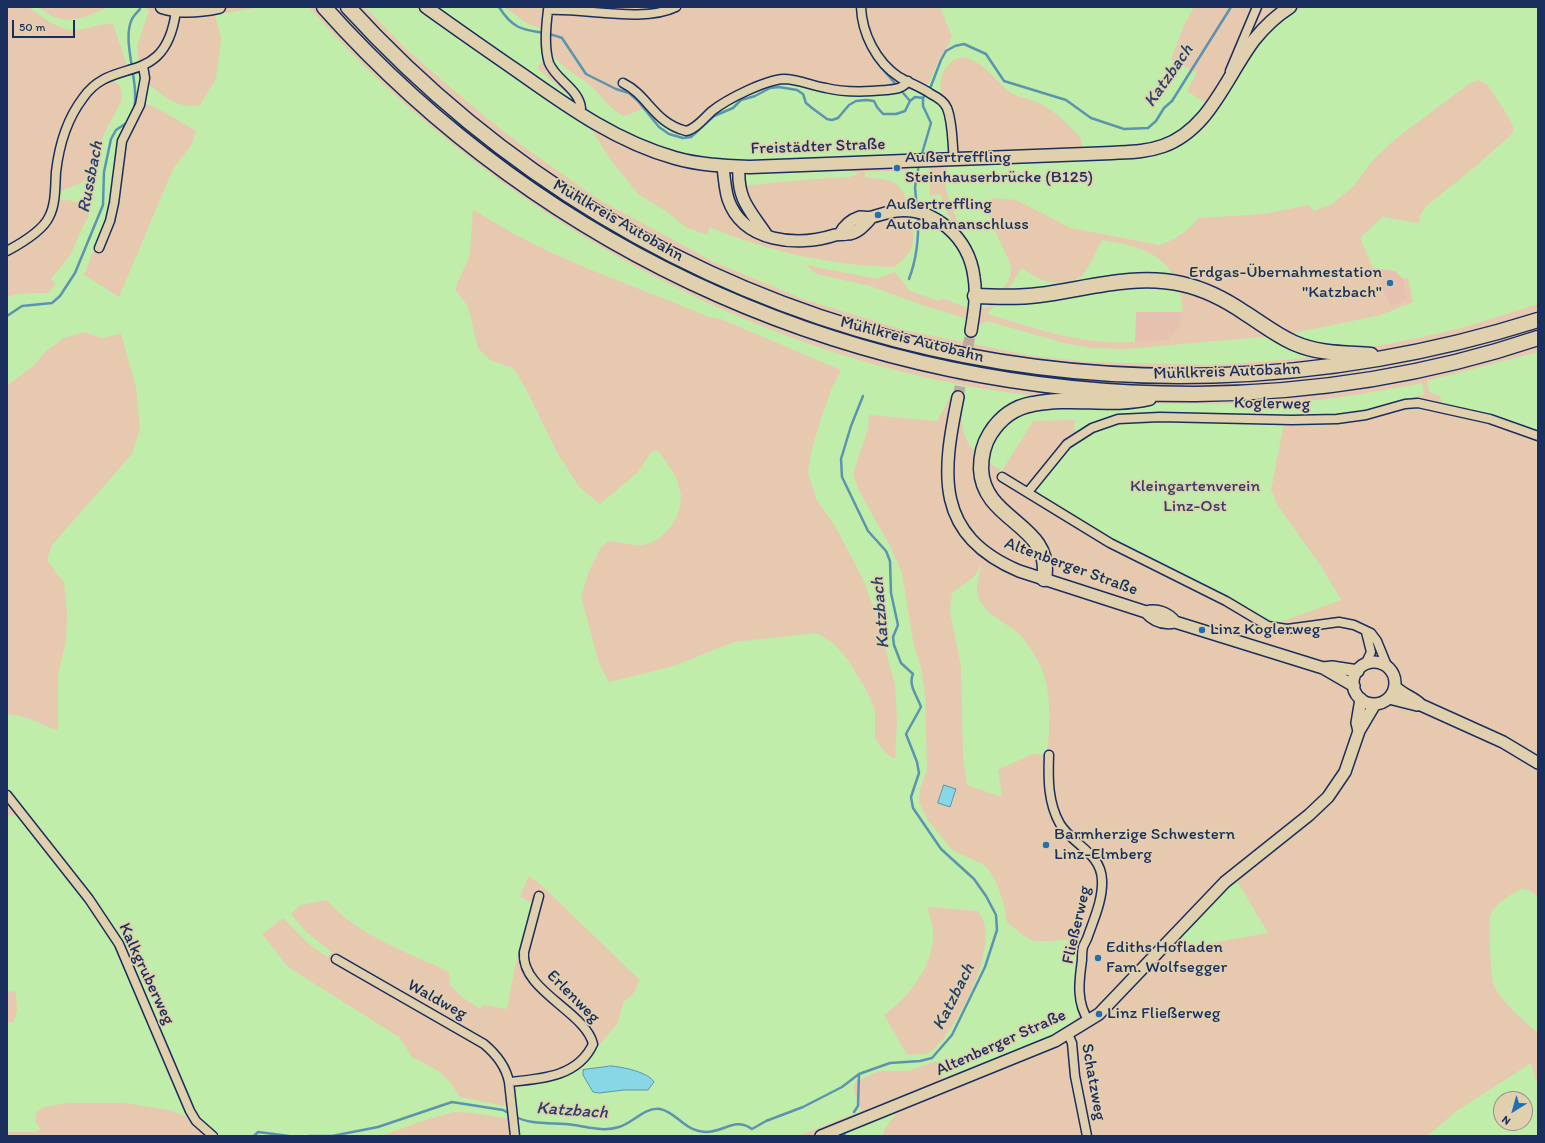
<!DOCTYPE html>
<meta charset="utf-8">
<style>
body{margin:0}
#map{position:relative;width:1545px;height:1143px;overflow:hidden;background:#e7c9b0;font-family:Itim,sans-serif}
canvas{display:block}
.frame{position:absolute;inset:0;border:8px solid #1b2f5e;pointer-events:none}
.north{position:absolute;left:1493px;top:1091px;width:40px;height:40px;box-sizing:border-box;background:#e1d0ad;border:1px solid #92908d;border-radius:50%;rotate:217deg;font-size:11px;font-weight:700;line-height:16px;text-align:center;color:#1b2f5e}
.north::after{content:'';display:block;margin:auto;width:14px;height:18px;background:#1f6fb2;clip-path:polygon(50% 0,100% 100%,50% 72%,0 100%)}
.scale{position:absolute;left:12px;top:20px;width:63px;height:18px;box-sizing:border-box;border:2px solid #1b2f5e;border-top:0;padding-left:5px;font-size:12px;line-height:14px;white-space:nowrap;color:#1b2f5e;-webkit-text-stroke:3px #e1d0ad;paint-order:stroke}
</style>
<div id="map">
<canvas width="1545" height="1143"></canvas>
<div class="frame"></div>
<div class="north">N</div>
<div class="scale">50 m</div>
</div>
<script>
const g = document.querySelector('canvas').getContext('2d');
g.lineJoin = 'round';
function paint(path, color) { g.fillStyle = color; g.fill(path, 'evenodd'); }
function strokePath(path, color, width, dash) { g.strokeStyle = color; g.lineWidth = width; g.lineCap = dash ? 'butt' : 'round'; g.setLineDash(dash || []); g.stroke(path); }
function drawText(font, color, halo, rows, align = 'center') {
  g.font = font + ' Itim,sans-serif'; g.lineWidth = 3.5; g.setLineDash([]); g.textBaseline = 'middle'; g.strokeStyle = halo; g.fillStyle = color; for (const [text, x, y, turn = 0] of rows) {
    g.save(); g.translate(x, y); g.rotate((+turn || 0) * Math.PI / 180); g.textAlign = isNaN(turn) ? turn : align; if (halo) g.strokeText(text, 0, 0); g.fillText(text, 0, 0); g.restore();
  }
}
const built = new Path2D(`
 M1373 268 1395 271 1403 279 1407 299 1391 307Z
 M1136 312H1183L1178 329 1168 340 1135 342Z`);
const green = new Path2D(`
 M28 7H39L53 17 67 20 82 18 109 7H143L149 11 137 46 139 63 128 68 113 24C104 23 97 26 88 28 61 34 50 22 28 7Z
 M260 7H309C363 70 425 125 491 174 639 284 814 363 998 391 1059 400 1120 404 1182 404 1224 404 1265 404 1306 401 1345 398 1384 390 1422 383L1424 394 1376 410 1337 417H1118L1078 433 1074 429 1075 420 1033 421 1002 471C965 448 960 440 962 398L951 396 937 421 869 415 868 429 853 473 858 489 890 546 902 573 913 641 921 668 925 693 927 771 920 788 919 803 928 820 952 850 982 864 988 869 997 884 1005 908 1007 923C1015 928 1023 936 1031 940 1042 944 1061 938 1075 941L1080 955 1079 1014C1069 1035 967 1068 942 1078L936 1061 909 1071H879L857 1081 853 1088 861 1111 798 1136H520C518 1124 512 1097 518 1087L561 1077 578 1070 617 1024 624 1001 633 995 640 980 541 885 529 876 520 896 533 904 521 952 515 966 507 1009 483 1005 480 1009 462 997 450 985 449 972C409 953 355 934 327 900L300 905 291 914 306 932 332 952 327 957 309 944 283 918 262 934 288 967 399 1037 412 1057 440 1072 450 1082 460 1097 509 1107 510 1119 473 1113 455 1112 428 1119 381 1136H219L204 1123 169 1110 125 1103H67L44 1107 36 1112V1123L41 1129 36 1132H7V1023L14 1022 17 1010 16 992 7 991V816L19 815 103 924 136 977 82 887 7 791V714L25 717 58 731V674L66 642 67 612 64 583 47 560 52 545 132 454 140 429 136 387 121 334 101 338 85 332 64 338 46 351 33 366 7 386V297L18 294 48 293 56 284 51 279 71 254 82 228 89 216C85 202 70 198 56 201L57 193 81 183 95 172 98 166 103 136 122 100V93L119 84 111 81 139 71 142 80 141 90 116 170 109 210 84 275 119 297 173 169 192 144 196 131 155 107 143 103 147 83C163 96 179 110 200 105L216 79 221 38 215 15ZM473 209C546 258 629 283 709 317L721 319 841 370 832 388 822 415 811 452 808 473 817 500 835 526 863 579 875 612 895 684 897 721 895 759 884 752 875 738V710L865 688 848 660 833 643 817 633 734 642 674 666 609 682 599 663 581 597 589 571 601 547 609 541C618 542 635 546 642 545 666 542 685 512 680 490 676 474 667 462 657 450L651 452 638 472 600 504 579 487 557 452 525 387 513 368 490 360 478 348 468 307 455 289 470 255ZM927 907 978 911C981 916 985 923 985 928 987 942 983 958 979 971 973 990 947 1044 928 1053 923 1055 913 1054 907 1055L884 1015C909 997 935 964 933 931 933 923 929 915 927 907Z
 M365 7H416L591 129 610 159 638 194 667 212 687 228 708 235 709 227C770 252 829 265 894 267 901 262 909 255 912 246 917 231 909 193 895 183 889 178 873 179 865 177V172L906 171 909 168 929 167 930 196 940 194 960 244 970 278V309L942 298 939 301 910 291 895 272 877 279 806 265 816 274 870 286 925 306 968 319 975 333 980 325 987 321 1064 343 1093 348 1126 349 1285 335 1381 315 1413 302 1408 278 1403 279 1395 271 1373 268 1360 238 1382 217 1419 223 1420 216 1425 207 1476 166 1513 133V126L1506 113 1487 84 1478 80 1470 83 1394 140 1374 159 1353 187 1332 204 1314 211 1309 205 1264 214 1199 218C1188 231 1175 240 1159 245L1071 228 1016 200 993 198 988 201C987 210 990 217 993 225 1009 269 1027 267 986 308H983L980 303C979 292 980 280 978 269 973 244 934 189 948 167L1137 158C1224 143 1215 96 1262 40 1273 26 1287 16 1302 7H1538V304L1462 328 1399 342 1297 359 1213 365 1091 362 1028 355 904 330 803 299 714 262 598 199 521 145 477 110 409 52Z
 M434 7H504L528 24 543 29 544 58 537 68 565 93 568 91 575 104Z
 M940 7H1194L1184 25 1171 59 1197 73 1187 91 1207 104C1201 111 1195 119 1189 125 1164 150 1115 147 1082 150L1081 139C1068 124 1053 108 1034 101 1027 98 1020 98 1013 94 996 84 973 45 951 62 940 71 940 82 941 95L927 86 940 58 948 46 952 36Z
 M550 48C557 67 575 73 590 85 602 96 609 109 624 116L646 108 664 125 683 134C712 114 753 83 788 82L884 93 907 90 915 91 929 98 943 109 949 151 944 154 791 160 738 161 714 160 690 156 652 146 588 114C580 87 556 78 550 48Z
 M846 170 857 172 856 175 849 177 812 179 750 185 717 183 718 172Z
 M1102 240C1148 247 1180 259 1183 312H1136L1135 342C1080 345 1042 330 990 315L988 313 1009 288 1022 268C1038 280 1050 286 1071 281 1076 279 1081 278 1084 273 1091 264 1096 251 1102 240Z
 M1538 352V434L1442 404 1440 396 1429 392 1427 381Z
 M1158 420 1284 423 1271 490 1278 506 1321 566 1341 600 1276 624 1116 542 1039 496 1037 493C1037 483 1044 476 1049 469 1079 428 1110 423 1158 420Z
 M982 564C980 572 977 583 977 591 979 612 1006 622 1019 634 1026 642 1032 650 1037 659 1053 687 1050 724 1047 755L1032 754 998 770 1002 797 967 785 963 757 961 667 950 611 952 593 974 577Z
 M1236 879 1268 933 1183 948 1177 939Z
 M1522 888 1531 891 1538 897V1032C1524 1023 1502 1001 1494 986 1491 979 1488 923 1490 916 1495 903 1511 895 1522 888Z
 M1531 1063 1536 1081H1538V1136H1427L1455 1112ZM1501 1099H1525V1123H1501Z
 M899 1110 885 1128 883 1136H836Z`);
const water = new Path2D(`
 M944 785 956 789 950 807 938 803Z
 M611 1066C623 1067 648 1072 654 1082L648 1090H624L599 1093 593 1092 583 1075V1070Z`);
const stream = new Path2D(`
 M499 7C519 39 533 26 562 38L586 74 616 89 629 93 638 101 659 127 669 134 683 138 691 137 714 116 733 108 741 100 755 96 770 88 779 87 797 90 803 94 806 103 812 108 827 119 832 120 838 118 849 105 856 101 866 100 874 101 877 107 883 114H896L905 111 910 101 915 97 923 98
 M881 67 910 101
 M134 109C140 82 121 41 132 19 134 15 138 12 140 9
 M921 157 931 123 923 106V98L931 86 941 60 946 51 955 46 964 44 986 54 1004 81 1066 100 1091 118 1124 129 1148 128 1156 121 1164 108 1172 101 1231 7
 M917 210 915 187 919 164
 M909 279C917 258 919 238 918 215
 M7 316 22 306 52 303 60 296 75 273 103 205 104 172 111 139 116 130 128 122
 M854 1112 858 1106 859 1074
 M514 1116C532 1126 554 1122 574 1125 589 1127 603 1132 619 1127 633 1123 644 1107 660 1109 677 1112 683 1131 706 1132 725 1132 734 1117 752 1129L766 1121 803 1107 842 1087 859 1074 890 1063 920 1061 932 1058 952 1035 985 967 997 930 996 915 986 896 974 879 941 849 913 808 911 797 919 773 917 762 906 734 921 707C917 695 908 686 913 674L901 663 894 645 893 637 898 625 891 593 890 561 886 551 868 531 842 477 841 459 851 426 863 396
 M254 1136 258 1132 289 1136
 M309 1136H332L378 1127 452 1102 503 1110 510 1114
 M844 1136 845 1132`);
const secondaryTunnel = new Path2D(`
 M958 397 971 331`);
const street = new Path2D(`
 M861 7C862 33 876 62 899 77 909 83 921 87 931 94 937 97 944 101 947 108 953 123 952 143 954 159
 M1230 71 1257 7
 M623 83C648 95 654 123 686 131 696 129 704 118 712 111 727 99 765 80 784 79 798 79 812 86 826 88 846 93 866 92 886 90 894 89 903 89 908 81
 M577 113 581 108C579 89 556 80 549 63 544 47 546 27 548 10 586 8 643 23 676 7
 M99 248 110 221 114 203 122 141 140 105 145 78 143 66
 M7 251C20 244 43 230 49 217 56 204 55 186 56 172 59 146 67 119 83 98 113 54 165 90 176 11
 M1002 477 1110 543 1226 601 1268 626 1287 629 1339 622 1354 625 1371 633 1377 641 1388 668
 M1028 492 1067 444 1092 428 1118 419 1160 417 1292 420 1337 419 1366 415 1405 404 1418 403 1490 419 1538 436
 M1365 665 1371 652 1366 632
 M1049 755C1048 779 1048 803 1060 824 1073 845 1101 853 1102 880 1103 899 1094 919 1088 936 1087 940 1084 944 1083 947 1082 951 1082 956 1082 960 1079 981 1076 1003 1089 1021
 M7 795 89 899 119 944 190 1111 196 1121 213 1136
 M336 959 484 1044C496 1054 506 1067 509 1082
 M1068 1034 1072 1043 1075 1076 1087 1136
 M515 1136 509 1082C541 1079 578 1077 593 1044 586 1012 520 990 524 952L539 896`);
const secondary = new Path2D(`
 M723 166C724 177 725 189 728 199 743 243 798 247 835 235 839 234 842 235 847 234 857 234 865 225 871 218
 M739 167C737 199 749 209 766 234
 M840 234C844 226 851 220 860 217 864 217 869 218 872 217 880 215 887 212 896 211 935 207 969 238 974 277 977 295 974 313 971 331
 M958 397C942 474 934 535 1019 571L1146 612C1154 621 1164 624 1175 622L1323 668 1354 686
 M1146 612C1157 609 1168 613 1175 622
 M1353 683a21 21 0 1 1 42 0a21 21 0 1 1-42 0Z
 M1323 668 1332 667 1358 671
 M1395 686C1400 694 1414 697 1421 705L1503 742 1538 763
 M1389 698 1417 705
 M1359 731 1357 723 1361 699
 M821 1136 1055 1041 1099 1014 1225 882 1309 815 1328 797 1345 772 1359 731 1375 704`);
const primary = new Path2D(`
 M162 7C181 13 200 11 219 7
 M426 7C458 30 491 53 523 75 571 109 618 142 675 158 699 165 725 166 750 167L1112 153C1129 152 1146 152 1163 146 1210 129 1226 77 1254 40 1265 26 1276 16 1290 7`);
const highway = new Path2D(`
 M324 7C547 257 862 395 1196 394 1311 393 1428 375 1538 338
 M348 7C653 341 1108 456 1538 320
 M975 296C996 297 1018 298 1039 295 1086 289 1135 273 1182 284 1205 289 1226 300 1245 313 1261 323 1276 335 1294 343 1319 354 1344 353 1371 355
 M1044 579C1054 524 983 522 981 469 981 457 983 445 990 434 1000 418 1015 407 1033 404 1072 396 1111 407 1149 398`);
const markers = [
 [897,168,4,"#1f6fb2"],
 [878,215,4,"#1f6fb2"],
 [1390,283,4,"#1f6fb2"],
 [1202,630,4,"#1f6fb2"],
 [1046,845,4,"#1f6fb2"],
 [1098,958,4,"#1f6fb2"],
 [1099,1014,4,"#1f6fb2"]
];
const streetNames = [
 ["Freistädter Straße",818,147,-2],
 ["Mühlkreis Autobahn",618,221,30],
 ["Mühlkreis Autobahn",912,340,14],
 ["Mühlkreis Autobahn",1227,372,-2],
 ["Koglerweg",1272,404,1],
 ["Altenberger Straße",1071,567,20],
 ["Fließerweg",1077,925,-77],
 ["Kalkgruberweg",146,974,65],
 ["Erlenweg",573,997,45],
 ["Waldweg",437,1000,29],
 ["Altenberger Straße",1001,1043,-24],
 ["Schatzweg",1093,1082,80]
];
const poiNames = [
 ["Außertreffling",905,158],
 ["Steinhauserbrücke (B125)",905,178],
 ["Außertreffling",886,205],
 ["Autobahnanschluss",886,225],
 ["Erdgas-Übernahmestation",1382,273,"right"],
 ["\"Katzbach\"",1382,293,"right"],
 ["Linz Koglerweg",1210,630],
 ["Barmherzige Schwestern",1054,835],
 ["Linz-Elmberg",1054,855],
 ["Ediths Hofladen",1106,948],
 ["Fam. Wolfsegger",1106,968],
 ["Linz Fließerweg",1107,1014]
];
const parkNames = [
 ["Kleingartenverein",1195,487],
 ["Linz-Ost",1195,507]
];
const waterNames = [
 ["Katzbach",1169,76,-55],
 ["Russbach",91,177,-79],
 ["Katzbach",881,613,-95],
 ["Katzbach",954,997,-63],
 ["Katzbach",572,1111,4]
];
paint(built, '#e7c1b0');
paint(green, '#c1edaa');
paint(water, '#88d7e6');
strokePath(water, '#5c94b0', 1);
strokePath(stream, '#5c94b0', 2.5);
strokePath(secondaryTunnel, '#beaaa0', 11, [11, 5.5]);
strokePath(street, '#1b2f5e', 11);
strokePath(secondary, '#1b2f5e', 14);
strokePath(primary, '#1b2f5e', 15);
strokePath(highway, '#1b2f5e', 17);
strokePath(street, '#e1d0ad', 8);
strokePath(secondary, '#e1d0ad', 11);
strokePath(primary, '#e1d0ad', 12);
strokePath(highway, '#e1d0ad', 14);
for (const [x, y, r, color] of markers) { const dot = new Path2D(); dot.arc(x, y, r, 0, 2 * Math.PI); g.fillStyle = color; g.fill(dot); strokePath(dot, '#e1d0ad', 1.5); }
drawText('17px', '#1b2f5e', '#e1d0ad', streetNames);
drawText('17px', '#1b2f5e', '#e1d0ad', poiNames, 'left');
drawText('17px', '#2c4266', '#e1d0ad', parkNames);
drawText('italic 18px', '#26406c', '#e1d0ad', waterNames);
</script>
